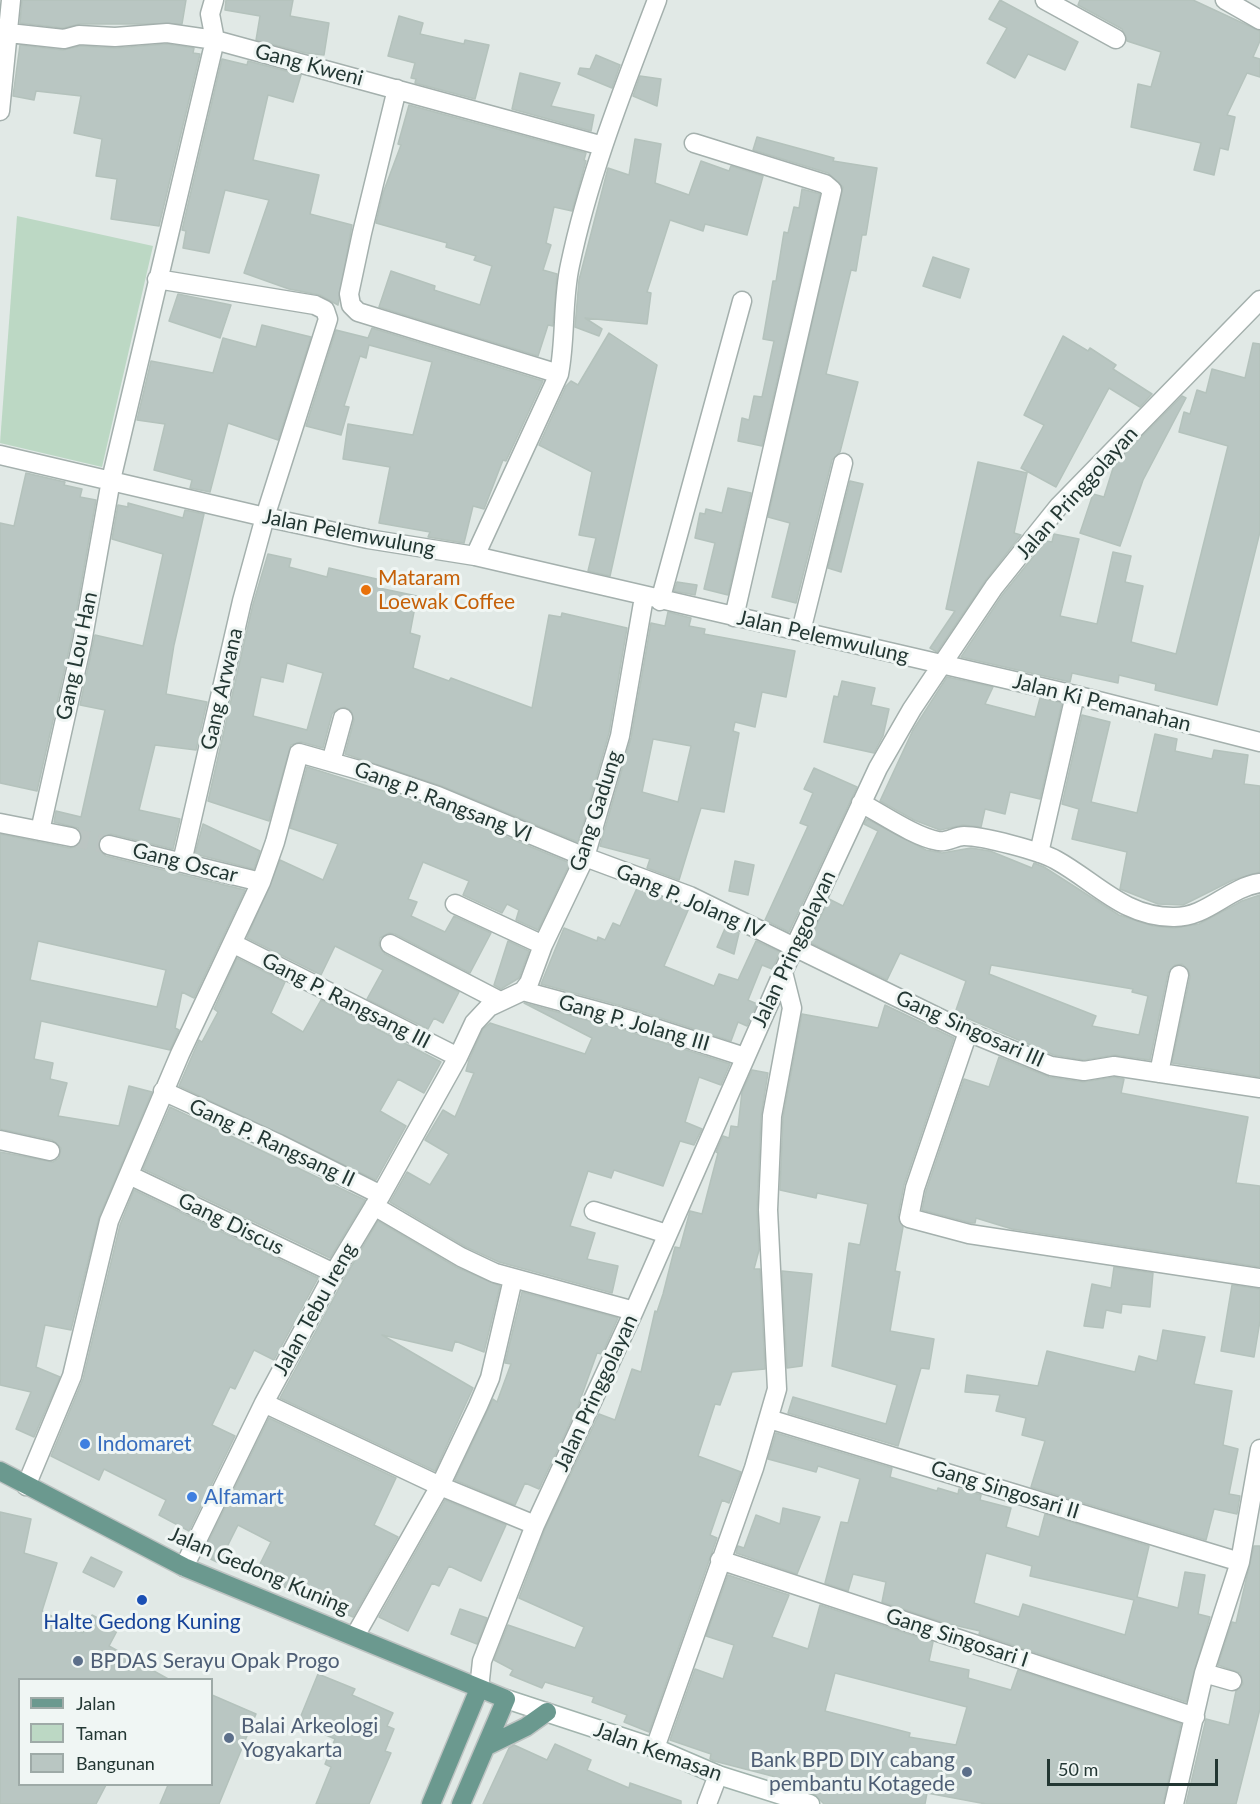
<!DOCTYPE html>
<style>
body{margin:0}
#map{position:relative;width:1260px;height:1804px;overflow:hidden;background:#e1e9e6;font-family:Lato,sans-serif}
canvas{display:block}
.legend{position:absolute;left:18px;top:1678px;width:195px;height:108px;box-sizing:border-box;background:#f0f6f4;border:2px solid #9eaaa7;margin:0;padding:8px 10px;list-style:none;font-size:18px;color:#233733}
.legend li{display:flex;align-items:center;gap:12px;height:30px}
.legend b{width:30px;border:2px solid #9eaaa7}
.scale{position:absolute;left:1047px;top:1759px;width:171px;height:27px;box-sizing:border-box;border:3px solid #233733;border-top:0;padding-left:8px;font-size:18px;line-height:21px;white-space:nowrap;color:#233733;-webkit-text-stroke:4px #f0f6f4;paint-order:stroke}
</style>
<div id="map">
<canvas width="1260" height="1804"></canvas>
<ul class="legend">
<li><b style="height:8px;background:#6b998f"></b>Jalan</li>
<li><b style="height:16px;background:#bcd8c4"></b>Taman</li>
<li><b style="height:16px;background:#b9c6c2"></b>Bangunan</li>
</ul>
<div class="scale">50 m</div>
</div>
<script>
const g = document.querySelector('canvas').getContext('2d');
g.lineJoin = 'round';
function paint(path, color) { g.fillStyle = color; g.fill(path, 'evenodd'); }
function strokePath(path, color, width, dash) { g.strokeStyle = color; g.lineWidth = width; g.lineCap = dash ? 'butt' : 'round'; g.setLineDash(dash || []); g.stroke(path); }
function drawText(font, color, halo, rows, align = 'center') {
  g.font = font + ' Lato,sans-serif'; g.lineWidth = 6; g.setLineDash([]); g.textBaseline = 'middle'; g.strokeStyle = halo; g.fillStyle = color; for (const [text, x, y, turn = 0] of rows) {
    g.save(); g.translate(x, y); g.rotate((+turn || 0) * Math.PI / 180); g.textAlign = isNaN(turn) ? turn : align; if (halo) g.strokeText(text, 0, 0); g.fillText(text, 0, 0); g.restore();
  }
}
const green = new Path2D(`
 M17 216 153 246 102 467 0 443Z`);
const building = new Path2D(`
 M22 0H186L182 24H80L63 28 20 23Z
 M226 0H293L290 16 329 23 324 55 306 53 256 40 260 16 225 10Z
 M1000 0 1078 42 1065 70 1028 54 1015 78 987 63 1007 28 989 19Z
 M1080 0H1193L1260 31V41L1253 57 1260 59V77L1247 73 1227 115 1235 117 1228 150 1220 148 1214 175 1194 170 1201 143 1131 127 1138 84 1151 87 1161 52 1127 41 1122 29 1078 5Z
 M399 16 423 23 420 34 464 44 465 40 489 45 475 99 415 83 416 79 411 78 415 63 388 56Z
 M167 44 194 48 193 53 200 54 159 226 111 219 117 179 96 176 102 139 74 133 81 96 36 91 34 100 13 96 20 45 63 50 80 46 116 48Z
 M596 55 620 65 612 88 578 74 580 68 590 69Z
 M222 59 247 65 248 61 301 75 293 102 268 95 253 160 319 175 310 214 352 225 338 305 320 295 289 289 244 273 269 200 225 190 209 253 183 248 186 231 182 230Z
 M520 73 560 83 551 106 594 115 591 131 512 109Z
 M640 76 661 79 657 106 633 96Z
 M409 105 586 153 584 160 586 161 572 211 554 207 546 243 551 245 543 270 557 274 553 326 548 325 538 356 379 307 391 271 435 286 434 290 480 305 492 266 474 260 476 256 446 247 447 243 376 223 383 193 401 145 398 144Z
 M757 137 834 158 833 161 877 168 866 235H862L856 271 851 270 826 374 858 382 840 452 832 460 796 603 772 597 790 523 768 517 843 187 828 173 753 150Z
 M635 139 661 144 655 183 689 195 701 161 729 171 731 166 763 176 747 235 705 224 703 231 670 220 647 292 651 293 647 324 585 318 602 329 599 336 575 327 579 280 608 168 629 175Z
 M802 189 820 194 762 446 738 441 742 418 749 420 754 396 762 397 774 341 763 339 773 281H776L784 232 788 233 794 207 799 208Z
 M933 257 969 269 960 298 923 286Z
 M178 294 231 305 220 338 169 321Z
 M262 325 311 337 278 440 228 423 210 492 190 488 192 480 154 470 165 424 137 420 151 361 213 373 223 338 256 347Z
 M372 328 543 381 506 461 503 460 484 509 473 506 464 543 428 537 430 532 379 523 390 467 343 459 348 424 413 435 432 362 369 345 366 358 360 356 344 406 349 407 341 435 306 426 336 330 368 338Z
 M609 333 657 365 610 576 588 571 596 538 579 535 592 472 539 445 566 386 571 381 578 385Z
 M1063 336 1088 351 1090 348 1116 365 1113 369 1152 394 1140 407 1109 388 1056 487 1021 468 1044 425 1024 415Z
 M1253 343 1260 344V532L1217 705 1155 690 1156 684 1119 675 1118 683 1072 673 1070 682 961 657 1003 594 1046 541 1052 542 1054 534 1079 539 1060 616 1097 624 1113 552 1131 556 1125 582 1143 586 1131 642 1176 654 1228 446 1179 432 1184 412 1190 414 1197 390 1206 393 1212 369 1245 378Z
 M1182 396 1186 398 1143 480 1120 546 1080 533 1093 494 1104 497 1114 465Z
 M978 462 1027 473 1014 533 1021 535 985 581 937 652 930 648 955 611 946 609Z
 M26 473 65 482 64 485 82 489 80 497 96 500 71 641 37 791 0 783V523L14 526Z
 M850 481 863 484 841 572 828 568Z
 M728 488 751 493 728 595 704 589 715 543 695 538 700 513 705 514 706 509 722 513Z
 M128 503 183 518 185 510 204 514 174 645 166 694 207 702 196 750 155 745 139 810 180 819 173 849 111 834 101 838 98 849 106 856 245 890 194 998 182 992 175 1028 179 1030 170 1050 41 1021 34 1059 53 1063 50 1079 67 1083 58 1116 119 1126 129 1086 152 1092 99 1217 71 1330 45 1325 36 1367 60 1377 34 1437 16 1429 31 1392 0 1385V1152L53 1162 59 1158 61 1148 52 1140 0 1129V834L69 848 75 847 82 840 78 828 54 822 56 811 81 817 105 710 80 705 95 635 143 646 163 554 112 539 118 505 128 507ZM38 941 166 970 157 1007 30 980Z
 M268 554 291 559 289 567 327 577 329 568 381 580 379 588 417 596 410 633 420 636 413 668 449 681 451 678 532 708 549 615 561 617 562 613 627 628 609 733 578 842 442 786 345 754 354 720 351 711 345 707 336 710 332 714 323 748 301 742 291 745 269 821 208 801 253 604ZM287 663 323 673 307 730 253 716 261 677 283 682Z
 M677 582 697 585 695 595 674 591Z
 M668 612 691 618 689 626 705 629 704 634 795 651 786 697 762 692 755 727 735 722 733 731 739 733 724 812 701 808 679 880 647 868 650 859 600 846 631 738 651 623 665 626ZM653 739 691 746 678 802 642 792Z
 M947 677 993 687 985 704 1035 717 1040 698 1062 703 1040 799 1010 792 1005 814 985 809 981 827 963 825 940 830 914 820 880 801 913 730Z
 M842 681 875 688 871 705 889 709 883 736 874 753 824 742 834 696 838 697Z
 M1082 715 1110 722 1091 802 1137 813 1155 734 1177 739 1175 751 1212 759 1214 750 1248 755 1244 784 1260 786V872L1233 880 1183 905 1158 904 1120 889 1127 852 1072 839 1079 809 1062 804Z
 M307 767 434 807 570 863 538 930 516 920 519 910 507 904 502 913 463 895 469 881 423 862 408 899 417 902 411 916 445 932 454 916 491 933 470 973 395 934 389 933 380 938 379 945 385 954 459 992 443 1023 434 1018 428 1029 367 999 383 970 335 946 321 975 247 938 280 860 323 880 338 844 290 828Z
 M814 768 857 787 789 932 765 920 808 826 800 823 813 793 804 789Z
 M867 819 926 850 942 853 971 848 990 851 1032 868 1034 863 1044 867 1119 915 1153 926 1174 928 1199 924 1242 901 1260 895V1077L1172 1063 1190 977 1189 971 1182 964 1175 965 1168 973 1150 1060 1115 1055 1084 1060 1054 1055 955 1013 966 981 900 953 887 980 809 942 829 899 843 906 878 831 864 824ZM991 965 1133 989 1132 992 1148 996 1139 1035 1092 1026 1096 1016 989 974Z
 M203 824 260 851 254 869 195 854Z
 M735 861 754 865 748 895 729 891Z
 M637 888 689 908 664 966 714 986 719 974 738 980 756 941 780 952 772 969 762 965 748 1000 757 1004 747 1026 738 1022 731 1041 633 1009 541 984 564 928 597 941 598 937 605 940 613 923 620 926Z
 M726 926 739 933 734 954 717 947Z
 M508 941 529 951 519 978 501 989 494 985Z
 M237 958 285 982 271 1013 303 1032 321 1000 441 1062 424 1093 398 1079 380 1111 406 1126 376 1180 179 1086 199 1040 202 1042 218 1012 214 1009Z
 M524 1003 627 1031 730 1064 721 1085 699 1077 685 1122 702 1129 694 1145 680 1141 663 1186 614 1170 611 1178 588 1171 570 1226 595 1233 587 1259 618 1266 612 1293 499 1262 466 1247 390 1202 407 1172 430 1185 449 1154 425 1140 443 1110 455 1117 474 1073 466 1071 469 1060 483 1029 490 1023 585 1054 592 1038Z
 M885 1005 954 1038 904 1185 898 1216 903 1227 895 1271 900 1272 890 1331 934 1339 929 1369 921 1368 898 1446 788 1413 793 1397 886 1424 897 1385 832 1366 849 1243 860 1245 868 1204 817 1193 816 1198 780 1190 783 1117 802 1014 878 1028Z
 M999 1057 1049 1077 1083 1082 1114 1077 1124 1079 1121 1093 1248 1117 1236 1183 1260 1186V1267L1012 1229 976 1218 975 1223H971L922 1210 926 1191 964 1079 989 1087Z
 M752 1070 768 1073 761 1116 757 1210 759 1250 754 1269H760L765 1369 732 1372 720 1405 715 1404 698 1456 741 1472 729 1503 722 1500 710 1535 717 1538 649 1732 624 1722 627 1715 592 1702 594 1697 545 1682 542 1688 510 1675 513 1670 494 1660 508 1625 575 1648 584 1627 519 1598 545 1529 599 1414 615 1420 632 1369 641 1372 655 1311 657 1312 663 1294 675 1247 680 1248 690 1211 702 1214 718 1153 716 1152 723 1136 729 1138 731 1126 738 1127 742 1092Z
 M170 1107 365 1200 330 1258 143 1169Z
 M134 1190 318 1278 274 1360 254 1350 235 1389 230 1387 212 1425 235 1436 189 1531 159 1515 166 1500 104 1469 99 1480 51 1456 83 1379 120 1225Z
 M378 1221 456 1267 500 1286 484 1352 455 1341 452 1351 382 1335 473 1388 435 1471 280 1398 344 1279Z
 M1114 1267 1153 1273 1150 1307 1122 1304 1121 1313 1106 1310 1103 1328 1084 1326 1092 1284 1111 1288Z
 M782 1271 812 1274 802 1366 787 1368Z
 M1232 1285 1260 1289V1321L1254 1357 1221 1351Z
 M522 1292 618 1318 602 1354 597 1353 578 1406 539 1489 525 1483 515 1505 455 1480 493 1399 497 1402 511 1364 505 1363Z
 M1163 1330 1205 1337 1194 1384 1232 1391 1223 1445 1238 1449 1229 1494 1240 1496 1237 1514 1214 1509 1206 1540 1031 1487 1045 1441 1022 1435 1026 1418 996 1411 1000 1395 965 1392 967 1375 1038 1386 1047 1351 1135 1372 1139 1356 1157 1361Z
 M269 1418 396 1478 374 1525 398 1537 353 1617 255 1574 271 1542 238 1525 219 1563 202 1555Z
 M776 1433 892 1468 890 1477 937 1491 938 1488 958 1494 959 1489 981 1495 980 1500 1011 1508 1006 1527 1039 1537 1045 1514 1149 1546 1137 1597 1178 1608 1185 1572 1205 1575 1198 1614 1210 1617 1186 1702 979 1634 980 1631 945 1623 882 1602 886 1582 853 1574 848 1591 825 1583 841 1522 848 1523 860 1479 818 1466 816 1472 768 1459ZM986 1553 1032 1566 1030 1576 1134 1600 1125 1635 1023 1604 1019 1617 974 1603Z
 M445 1500 506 1525 481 1581 449 1566 439 1586 432 1583 408 1631 379 1617Z
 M783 1508 820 1517 797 1574 736 1553 738 1546 744 1548 756 1515 780 1524Z
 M0 1512 31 1519 24 1553 57 1563 42 1611 83 1633 92 1615 118 1629 109 1646 170 1680H20V1785H106L96 1804H0Z
 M1254 1546H1260V1709L1236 1804H1186L1206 1719 1229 1725 1236 1691 1243 1684 1240 1673 1218 1665 1232 1622 1236 1623Z
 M91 1557 122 1572 114 1587 83 1572Z
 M728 1575 789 1595 772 1637 808 1649 820 1605 933 1642 929 1661 969 1670 968 1678 1011 1690 1018 1670 1181 1724 1163 1804H986L927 1793 925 1804H824L813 1793 772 1776 714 1761 710 1759 711 1754 670 1740 695 1669 723 1679 734 1645 706 1636ZM835 1673 967 1707 956 1745 909 1737 910 1733 825 1711Z
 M460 1609 487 1618 477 1644 451 1634Z
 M318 1674 355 1689 352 1695 393 1713 387 1726 394 1729 385 1751 391 1753 369 1804H316L331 1767 325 1764 335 1739 298 1723Z
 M212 1695 256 1714 219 1804H160L168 1785H212Z
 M555 1744 591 1760 587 1770 629 1788 630 1783 681 1801V1804H483L509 1748 514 1745 547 1760Z`);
const streetTunnel = new Path2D(`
 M71 837 109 845`);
const street = new Path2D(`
 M1045 0 1116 39
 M1225 0 1260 20
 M9 33 64 39 79 35 115 37 167 33 215 40 603 146
 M397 89 362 233 349 294 351 305 358 312 559 374
 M0 111 11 0
 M694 143 825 184 832 190 734 617
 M157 279 315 305 325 310 328 319 265 517 242 601 182 862
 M0 455 265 517 368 539 475 556 1075 695 1260 742
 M475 556 559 374C566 338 562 301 570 265 589 174 624 87 657 0
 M660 601 742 301
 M801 631 843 463
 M331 762 343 718
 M861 803C882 814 915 837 938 841 947 843 955 836 964 836 983 836 1040 851 1056 860 1096 882 1124 917 1173 917 1207 918 1227 888 1260 883
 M0 823 71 837
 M40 831 82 643 111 480 215 40 210 14 214 0
 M109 845 261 882
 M1039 853 1075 695
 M455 904 543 945
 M234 944 458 1057
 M390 944 500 1001
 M523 991 630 1020 745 1057
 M968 1032 915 1188 909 1218 969 1234 1260 1278
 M1159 1073 1179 975
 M163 1091 279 1144 381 1195
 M0 1140 50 1151
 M129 1175 334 1273
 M374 1206 461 1257 495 1273 634 1311
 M594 1211 667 1234
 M264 1403 440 1486 535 1525
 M769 1419 1240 1562
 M26 1486 72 1376 109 1221 180 1054 261 882 275 842 299 753 373 774 438 796 585 857 690 896 968 1032 1051 1066 1084 1071 1114 1066 1260 1088
 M720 1560 1195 1717
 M184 1567 264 1403 334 1273 381 1195 458 1057 474 1023 489 1007 523 991 529 983 543 945 585 857 620 736 644 597
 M355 1636 440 1486 478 1406 490 1378 513 1279
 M1204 1673 1232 1681
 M479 1689 482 1661 535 1525 634 1311 783 972 878 768 912 709 994 587 1059 506 1260 300
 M655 1748 754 1468 777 1389 768 1210 772 1116 792 1008 783 972
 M707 1804 718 1775
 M1174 1804 1204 1673 1240 1562 1260 1449`);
const secondary = new Path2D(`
 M506 1699 655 1748 718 1775 810 1804`);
const primary = new Path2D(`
 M0 1471 184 1567 506 1699 461 1804
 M487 1746 526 1727 547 1712
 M431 1804 479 1689`);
const markers = [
 [366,590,6,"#e8710a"],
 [85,1444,6,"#3f7fe0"],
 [192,1497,6,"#3f7fe0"],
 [142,1600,6,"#1a4fb4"],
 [78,1661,6,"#5c6f8a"],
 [229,1738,6,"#5c6f8a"],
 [967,1772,6,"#5c6f8a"]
];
const streetNames = [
 ["Gang Kweni",309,65,15],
 ["Jalan Pringgolayan",1077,493,-48],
 ["Jalan Pelemwulung",349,533,11],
 ["Jalan Pelemwulung",823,637,13],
 ["Gang Lou Han",77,656,-78],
 ["Gang Arwana",222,689,-77],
 ["Jalan Ki Pemanahan",1102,703,14],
 ["Gang P. Rangsang VI",443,802,21],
 ["Gang Gadung",596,811,-72],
 ["Gang Oscar",185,863,14],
 ["Gang P. Jolang IV",690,901,23],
 ["Jalan Pringgolayan",794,949,-65],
 ["Gang P. Rangsang III",346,1001,27],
 ["Gang P. Jolang III",634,1023,16],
 ["Gang Singosari III",970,1029,24],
 ["Gang P. Rangsang II",272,1143,25],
 ["Gang Discus",231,1224,26],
 ["Jalan Tebu Ireng",315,1309,-61],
 ["Jalan Pringgolayan",596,1393,-65],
 ["Gang Singosari II",1005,1490,17],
 ["Jalan Gedong Kuning",259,1571,23],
 ["Gang Singosari I",957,1638,18],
 ["Jalan Kemasan",658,1752,20]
];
const foodNames = [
 ["Mataram",378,578],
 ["Loewak Coffee",378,602]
];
const shopNames = [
 ["Indomaret",97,1444],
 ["Alfamart",204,1497]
];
const transitNames = [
 ["Halte Gedong Kuning",142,1622]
];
const serviceNames = [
 ["BPDAS Serayu Opak Progo",90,1661],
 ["Balai Arkeologi",241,1726],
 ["Yogyakarta",241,1750],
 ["Bank BPD DIY cabang",955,1760,"right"],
 ["pembantu Kotagede",955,1784,"right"]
];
paint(green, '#bcd8c4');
paint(building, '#b9c6c2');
strokePath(building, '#b4c2bc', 1.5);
strokePath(streetTunnel, '#bbc5c2', 18, [18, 9]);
strokePath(street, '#a4b0ad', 21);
strokePath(secondary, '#a1b3ad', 21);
strokePath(primary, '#bdc3c2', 21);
strokePath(street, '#fff', 18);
strokePath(secondary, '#fff', 18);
strokePath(primary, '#6b998f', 18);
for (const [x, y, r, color] of markers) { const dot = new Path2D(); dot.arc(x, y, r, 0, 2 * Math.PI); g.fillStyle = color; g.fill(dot); strokePath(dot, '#f0f6f4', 2); }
drawText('21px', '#233733', '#f0f6f4', streetNames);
drawText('21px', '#c56008', '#f0f6f4', foodNames, 'left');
drawText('21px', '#366cbe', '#f0f6f4', shopNames, 'left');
drawText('21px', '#164399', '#f0f6f4', transitNames);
drawText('21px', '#4e5e75', '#f0f6f4', serviceNames, 'left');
</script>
